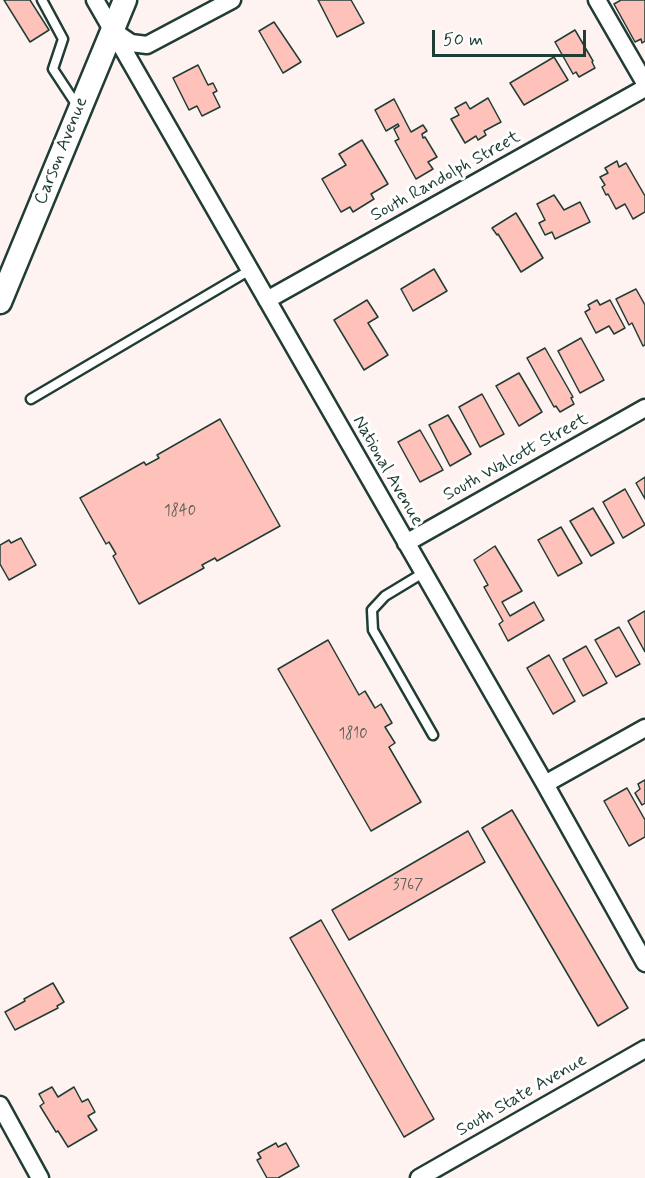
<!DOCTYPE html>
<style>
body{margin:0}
#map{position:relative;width:645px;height:1178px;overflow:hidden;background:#fff3f1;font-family:Mynerve,sans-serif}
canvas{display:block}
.scale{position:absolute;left:432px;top:30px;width:154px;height:27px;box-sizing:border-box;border:3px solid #1f3d34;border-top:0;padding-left:8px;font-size:18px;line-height:21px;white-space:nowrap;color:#1f3d34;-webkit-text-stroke:4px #fff;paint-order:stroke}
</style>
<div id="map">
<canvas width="645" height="1178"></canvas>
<div class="scale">50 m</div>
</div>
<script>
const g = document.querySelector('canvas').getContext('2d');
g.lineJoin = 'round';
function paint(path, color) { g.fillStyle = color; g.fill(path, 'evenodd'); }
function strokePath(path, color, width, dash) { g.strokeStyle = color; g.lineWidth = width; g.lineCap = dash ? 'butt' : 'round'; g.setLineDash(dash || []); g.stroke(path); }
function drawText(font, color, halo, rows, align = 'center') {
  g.font = font + ' Mynerve,sans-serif'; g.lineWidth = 6; g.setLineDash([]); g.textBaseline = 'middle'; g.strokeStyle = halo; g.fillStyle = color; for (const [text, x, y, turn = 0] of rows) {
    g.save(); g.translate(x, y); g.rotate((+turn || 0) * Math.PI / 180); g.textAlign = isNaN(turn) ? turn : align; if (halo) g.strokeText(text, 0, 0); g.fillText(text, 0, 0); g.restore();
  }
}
const building = new Path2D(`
 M4 0H30L49 30 30 42Z
 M318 0H351L364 23 337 37Z
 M621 0H645V41L642 43 641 39 635 42 614 4Z
 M274 22 301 62 283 73 259 31Z
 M575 30 593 61 592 62 595 68 579 77 576 72 573 74 555 42Z
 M554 57 568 80 524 105 510 83Z
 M198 65 208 85 213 83 217 91 213 93 220 107 202 116 197 106 189 110 173 78Z
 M488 98 501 122 484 131 486 135 478 140 476 136 465 143 451 119 459 115 455 108 466 102 470 109Z
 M394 99 411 132 423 125 427 131 422 134 423 138 425 137 437 157 428 162 433 169 416 179 395 141 399 139 394 129 399 126 398 124 386 131 375 110Z
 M362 140 388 184 371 194 374 199 353 212 350 207 341 212 322 179 346 165 339 154Z
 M617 161 619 167 626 163 645 196V212L633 219 625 204 616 209 608 194 606 195 602 187 605 185 600 177 608 173 605 168Z
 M554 195 564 210 580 202 590 222 555 239 552 232 545 235 539 223 545 220 537 204Z
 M516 213 543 258 521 272 498 234 497 235 492 228Z
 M434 269 447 291 413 311 401 289Z
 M636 289 645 305V345L643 346 632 323 629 325 616 299Z
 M367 300 378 317 368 323 388 355 364 370 334 320Z
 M597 300 600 305 610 300 625 328 614 334 609 326 596 333 585 312 590 309 588 305Z
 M581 338 604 380 580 393 558 351Z
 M545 348 573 397 571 398 574 404 560 412 556 406 554 407 527 358Z
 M519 373 542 412 519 426 496 386Z
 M482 394 504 434 480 447 459 407Z
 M448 415 471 454 450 466 429 425Z
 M220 419 280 526 217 561 215 558 202 565 204 568 139 604 113 556 116 554 109 542 106 544 80 498 144 462 146 465 159 458 157 455Z
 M420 430 443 470 420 482 398 442Z
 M645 477V499L636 483Z
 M625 489 645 525 623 538 603 502Z
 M593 508 614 543 591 556 570 521Z
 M561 527 582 563 558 576 538 540Z
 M21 538 36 565 9 580 0 564V545L9 540 11 543Z
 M495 546 522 591 502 602 510 616 534 602 544 620 508 641 499 624 503 621 484 587 488 585 474 560Z
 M645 611V652L628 621Z
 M619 627 640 664 616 677 595 640Z
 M328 640 359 695 365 691 375 708 381 704 392 723 385 727 395 743 389 747 421 802 371 831 278 669Z
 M586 646 607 683 583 696 563 659Z
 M549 655 575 701 553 714 527 668Z
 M645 780V803L642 805 635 793 640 789 638 784Z
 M627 788 645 820V837L629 846 604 801Z
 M512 810 628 1008 598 1026 482 828Z
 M468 831 485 862 349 940 332 910Z
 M321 920 434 1119 404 1137 290 938Z
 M53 983 64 1002 57 1006 58 1008 15 1030 5 1012 25 1001 24 999Z
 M52 1087 58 1097 74 1087 82 1102 88 1099 95 1112 88 1116 97 1130 68 1147 58 1131 56 1132 40 1106 44 1103 39 1094Z
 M276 1143 278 1147 286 1143 299 1166 278 1178H267L257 1160 261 1158 258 1153Z`);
const lane = new Path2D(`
 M42 0 63 39 53 69 78 107
 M31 399 250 270
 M423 573 385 596 372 610 373 630 433 735`);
const street = new Path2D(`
 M95 0 545 784 645 963
 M597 0 645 83
 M115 32 131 43 147 45 232 0
 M267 300 645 88
 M406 543 645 408
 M545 784 645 728
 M0 1105 40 1178
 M419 1178 645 1049`);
const secondary = new Path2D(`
 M0 302 125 0`);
const numberNames = [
 ["1840",180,512],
 ["1810",353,735],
 ["3767",408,886]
];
const streetNames = [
 ["Carson Avenue",62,151,-68],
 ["South Randolph Street",446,177,-29],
 ["South Walcott Street",516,458,-29],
 ["National Avenue",387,471,60],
 ["South State Avenue",522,1096,-30]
];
paint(building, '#fec2bb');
strokePath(building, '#1f3d34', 1.5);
strokePath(lane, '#1f3d34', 13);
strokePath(street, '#1f3d34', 21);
strokePath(secondary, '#1f3d34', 27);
strokePath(lane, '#fff', 8);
strokePath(street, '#fff', 16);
strokePath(secondary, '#fff', 22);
drawText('15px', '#575e56', null, numberNames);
drawText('18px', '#1f3d34', '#fff', streetNames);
</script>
